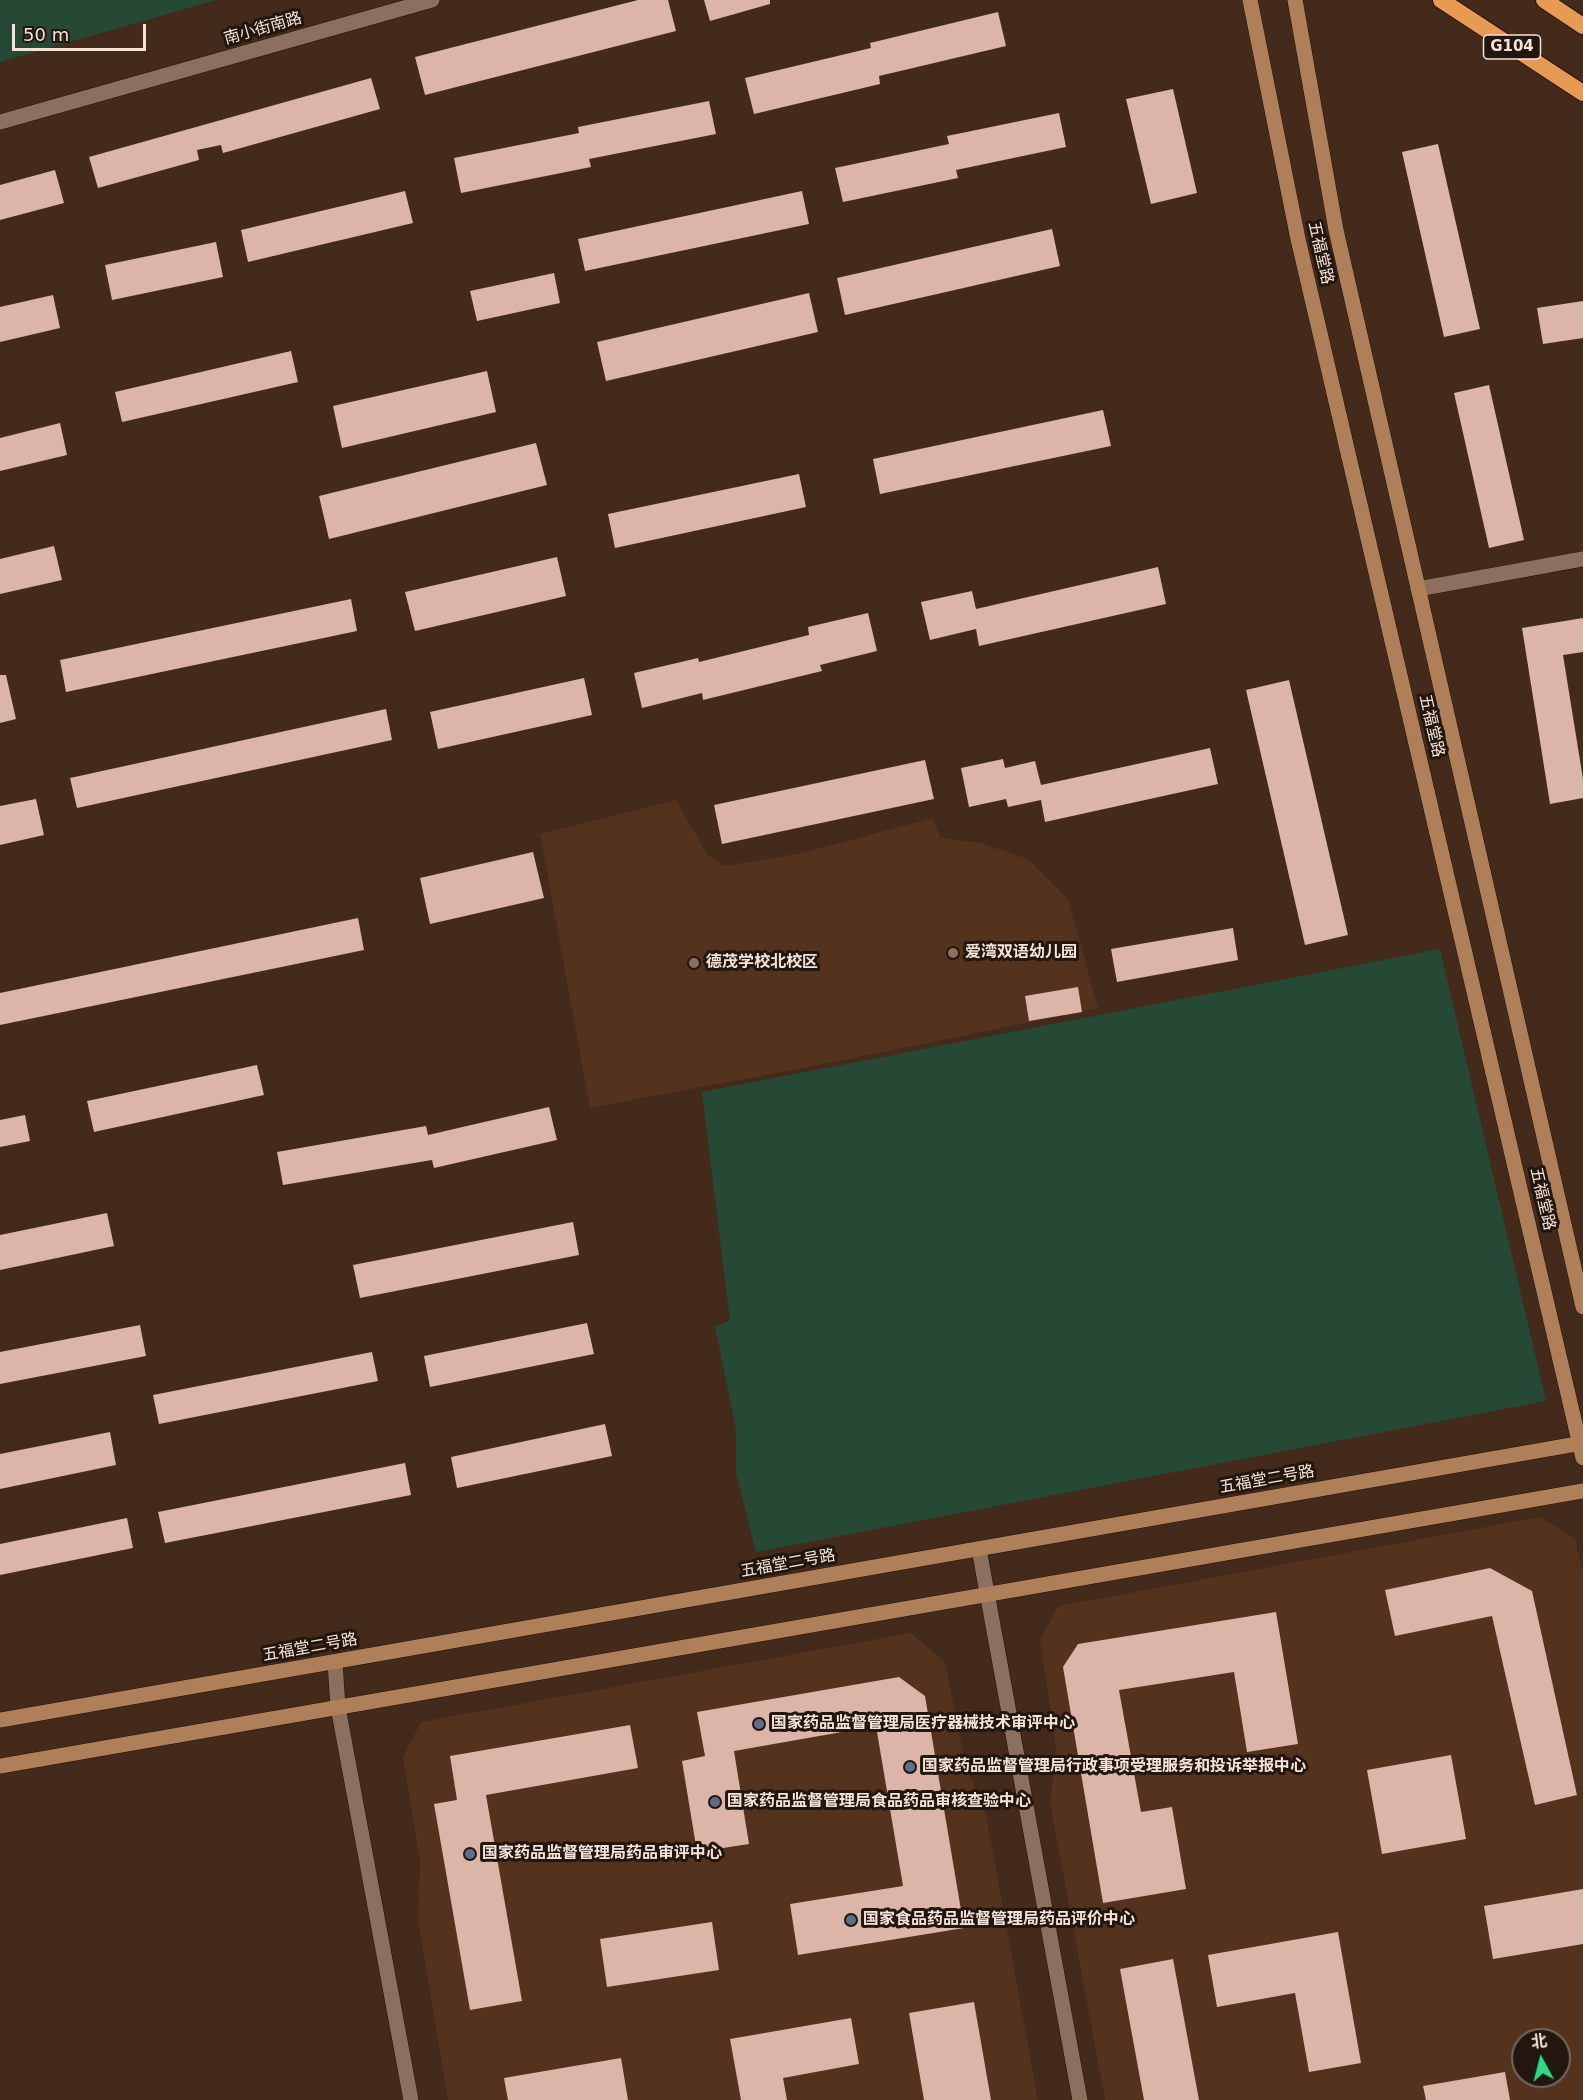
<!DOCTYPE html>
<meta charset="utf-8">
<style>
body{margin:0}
#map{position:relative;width:1583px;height:2100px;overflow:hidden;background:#442a1a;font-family:"DejaVu Sans","Noto Sans SC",sans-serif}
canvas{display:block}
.north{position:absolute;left:1511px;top:2028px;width:60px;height:60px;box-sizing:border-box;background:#22160f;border:2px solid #766860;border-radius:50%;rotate:353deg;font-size:16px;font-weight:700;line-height:24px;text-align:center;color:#f5e3d9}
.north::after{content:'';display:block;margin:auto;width:21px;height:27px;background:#32d882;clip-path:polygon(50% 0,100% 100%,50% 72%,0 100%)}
.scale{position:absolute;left:12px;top:24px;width:134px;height:27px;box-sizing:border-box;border:3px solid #f5e3d9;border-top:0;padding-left:8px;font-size:18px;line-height:21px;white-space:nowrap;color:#f5e3d9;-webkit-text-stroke:4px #22160f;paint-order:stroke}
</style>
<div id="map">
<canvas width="1583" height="2100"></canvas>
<div class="north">北</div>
<div class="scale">50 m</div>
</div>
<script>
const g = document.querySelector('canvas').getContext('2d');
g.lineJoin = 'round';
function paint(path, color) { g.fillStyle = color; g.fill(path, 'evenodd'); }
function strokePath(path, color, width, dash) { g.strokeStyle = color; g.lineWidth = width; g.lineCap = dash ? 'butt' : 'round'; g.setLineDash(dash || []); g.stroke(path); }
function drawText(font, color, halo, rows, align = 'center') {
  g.font = font + ' "DejaVu Sans","Noto Sans SC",sans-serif'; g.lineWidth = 6; g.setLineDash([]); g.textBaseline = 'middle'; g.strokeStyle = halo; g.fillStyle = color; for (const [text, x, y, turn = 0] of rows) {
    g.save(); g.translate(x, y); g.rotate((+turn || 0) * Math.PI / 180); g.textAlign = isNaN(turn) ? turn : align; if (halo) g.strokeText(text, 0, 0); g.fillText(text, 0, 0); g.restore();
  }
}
const built = new Path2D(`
 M676 800 707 854 724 866 802 853 933 818 940 837 980 843 1028 859 1068 899 1098 1008 845 1060 590 1108 540 834Z
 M1540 1517 1575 1539 1583 1573V2100H1105L1050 1802 1056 1747 1040 1639 1059 1606ZM1523 2040H1559V2076H1523Z
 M911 1633 945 1662 966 1767 983 1806 988 1825 1038 2100H448L418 1919 420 1861 403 1757 421 1722Z`);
const green = new Path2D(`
 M0 0H216L0 62Z
 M1440 949 1546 1401 756 1552 736 1473V1430L715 1326 730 1321 702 1092Z`);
const building = new Path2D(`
 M638 0H668L676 31 425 95 415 57Z
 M704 0H770V4L710 21Z
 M998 12 1006 46 879 76 880 84 754 114 745 78 871 48 870 43Z
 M371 78 380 109 223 153 221 145 197 150 199 160 98 188 89 157Z
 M1173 89 1197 193 1151 204 1126 99Z
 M709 101 716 134 589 159 591 167 461 193 454 158 579 133 578 127Z
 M1059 113 1066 147 956 170 958 178 843 202 835 168 949 144 947 136Z
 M1438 144 1480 329 1444 337 1402 152Z
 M55 170 64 203 0 220V185Z
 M405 191 413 223 248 262 241 230Z
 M802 191 809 224 585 271 578 239Z
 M1052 229 1060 266 845 315 837 278Z
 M216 242 223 277 112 300 105 265Z
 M554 273 560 303 477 321 470 291Z
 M809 293 818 332 606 381 597 342Z
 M53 295 60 328 0 342V307Z
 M1583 301V338L1543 344 1537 308Z
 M291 351 298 382 122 422 115 392Z
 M487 371 496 412 342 448 333 406Z
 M1489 385 1524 540 1489 548 1454 393Z
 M1103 410 1111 446 880 494 873 459Z
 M60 423 67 455 0 471V438Z
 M536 443 547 485 329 539 319 496Z
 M799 474 806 507 615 548 608 514Z
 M54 546 62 580 0 594V559Z
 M557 557 566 596 415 631 405 592Z
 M1158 567 1166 604 979 646 976 629 930 640 921 602 972 591 976 609Z
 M351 599 357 631 66 692 60 660Z
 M868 613 877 651 820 665 822 671 703 700 702 693 642 708 634 673 698 658 699 662 809 635 808 627Z
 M1583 618V652L1563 655 1583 779V798L1550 804 1522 628Z
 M0 675H6L16 719 0 723Z
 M584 678 592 715 438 749 430 712Z
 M1289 680 1348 935 1305 945 1246 690Z
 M386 709 392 740 77 808 70 778Z
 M1210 748 1218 784 1045 822 1041 800 1008 807 1006 799 969 807 961 768 1003 759 1005 768 1035 761 1041 785Z
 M925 760 934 799 722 844 714 805Z
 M36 799 44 835 0 845V806Z
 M533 852 544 898 430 924 420 878Z
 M358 918 364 950 0 1025V993Z
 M1233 928 1238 960 1117 982 1111 949Z
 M1078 987 1082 1012 1029 1021 1025 996Z
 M257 1065 264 1095 94 1132 87 1101Z
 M549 1107 557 1140 434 1168 432 1160 283 1185 277 1152 426 1126 428 1135Z
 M25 1115 30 1141 0 1147V1120Z
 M107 1213 114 1246 0 1270V1235Z
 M573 1222 579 1255 360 1298 353 1265Z
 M587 1323 594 1354 430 1387 424 1356Z
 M140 1325 146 1356 0 1384V1352Z
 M372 1352 378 1381 159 1424 153 1395Z
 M605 1424 612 1456 457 1488 451 1457Z
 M110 1432 116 1465 0 1489V1454Z
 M405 1463 411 1495 165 1543 158 1512Z
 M127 1518 133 1548 0 1575V1544Z
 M1490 1568 1532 1591 1577 1795 1535 1805 1492 1616 1395 1636 1385 1590Z
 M1276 1612 1298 1744 1247 1752 1234 1672 1119 1690 1141 1812 1172 1807 1186 1889 1103 1903 1063 1667 1078 1644Z
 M899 1677 925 1696 964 1928 798 1955 790 1904 903 1886 876 1726 734 1751 749 1844 697 1852 682 1761 705 1756 697 1712Z
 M630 1725 638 1768 486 1795 522 2001 470 2010 434 1804 457 1800 450 1756Z
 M1451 1755 1466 1839 1382 1854 1367 1770Z
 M1583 1889V1944L1493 1959 1484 1906Z
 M712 1922 719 1970 607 1987 600 1939Z
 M1338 1932 1361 2063 1309 2072 1295 1993 1217 2007 1208 1955Z
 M1173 1959 1199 2100H1144L1120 1969Z
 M974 2002 991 2100H924L909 2013Z
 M851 2018 859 2064 783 2078 787 2100H741L730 2039Z
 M621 2058 628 2100H508L504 2078Z
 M1505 2072 1510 2100H1426L1423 2086Z`);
const minor = new Path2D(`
 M0 122 432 0
 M1418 589 1583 559`);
const tertiary = new Path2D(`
 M979 1549 1080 2100
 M335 1662 338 1707 411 2100`);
const secondary = new Path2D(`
 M1250 0 1298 239 1583 1458
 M1295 0 1336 230 1583 1307
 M0 1720 1583 1443
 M0 1766 1583 1491`);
const trunk = new Path2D(`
 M1441 0 1583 93
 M1544 0 1583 26`);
const markers = [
 [953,953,6,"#8d6e63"],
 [694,963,6,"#8d6e63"],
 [759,1724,6,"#5c6f8a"],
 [910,1767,6,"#5c6f8a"],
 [715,1802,6,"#5c6f8a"],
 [470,1854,6,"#5c6f8a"],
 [851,1920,6,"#5c6f8a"]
];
const shields = [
 [1512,47,57]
];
const shieldNames = [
 ["G104",1512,47]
];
const streetNames = [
 ["南小街南路",263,29,-16],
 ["五福堂路",1320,253,77],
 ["五福堂路",1431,726,77],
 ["五福堂路",1542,1199,77],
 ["五福堂二号路",1267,1480,-10],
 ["五福堂二号路",788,1564,-10],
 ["五福堂二号路",310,1648,-10]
];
const poiNames = [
 ["爱湾双语幼儿园",965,953],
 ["德茂学校北校区",706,963],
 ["国家药品监督管理局医疗器械技术审评中心",771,1724],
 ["国家药品监督管理局行政事项受理服务和投诉举报中心",922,1767],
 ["国家药品监督管理局食品药品审核查验中心",727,1802],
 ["国家药品监督管理局药品审评中心",482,1854],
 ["国家食品药品监督管理局药品评价中心",863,1920]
];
paint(built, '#53321e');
paint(green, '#264936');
paint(building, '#dab5a8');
strokePath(minor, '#2a1204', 16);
strokePath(tertiary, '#2a1204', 16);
strokePath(secondary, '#2a1204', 16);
strokePath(trunk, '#2a1204', 18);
strokePath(minor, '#8d6f5d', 15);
strokePath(tertiary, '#8d6f5d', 15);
strokePath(secondary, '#af7f59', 15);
strokePath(trunk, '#e69a54', 16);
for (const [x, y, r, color] of markers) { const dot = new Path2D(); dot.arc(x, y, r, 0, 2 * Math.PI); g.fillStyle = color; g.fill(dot); strokePath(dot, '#22160f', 2); }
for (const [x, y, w] of shields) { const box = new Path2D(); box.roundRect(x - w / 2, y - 12, w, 24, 4.5); g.fillStyle = '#22160f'; g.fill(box); strokePath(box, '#f5e3d9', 1.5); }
drawText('bold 15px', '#f5e3d9', null, shieldNames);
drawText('16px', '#f5e3d9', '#22160f', streetNames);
drawText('bold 16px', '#f5e3d9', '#22160f', poiNames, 'left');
</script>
